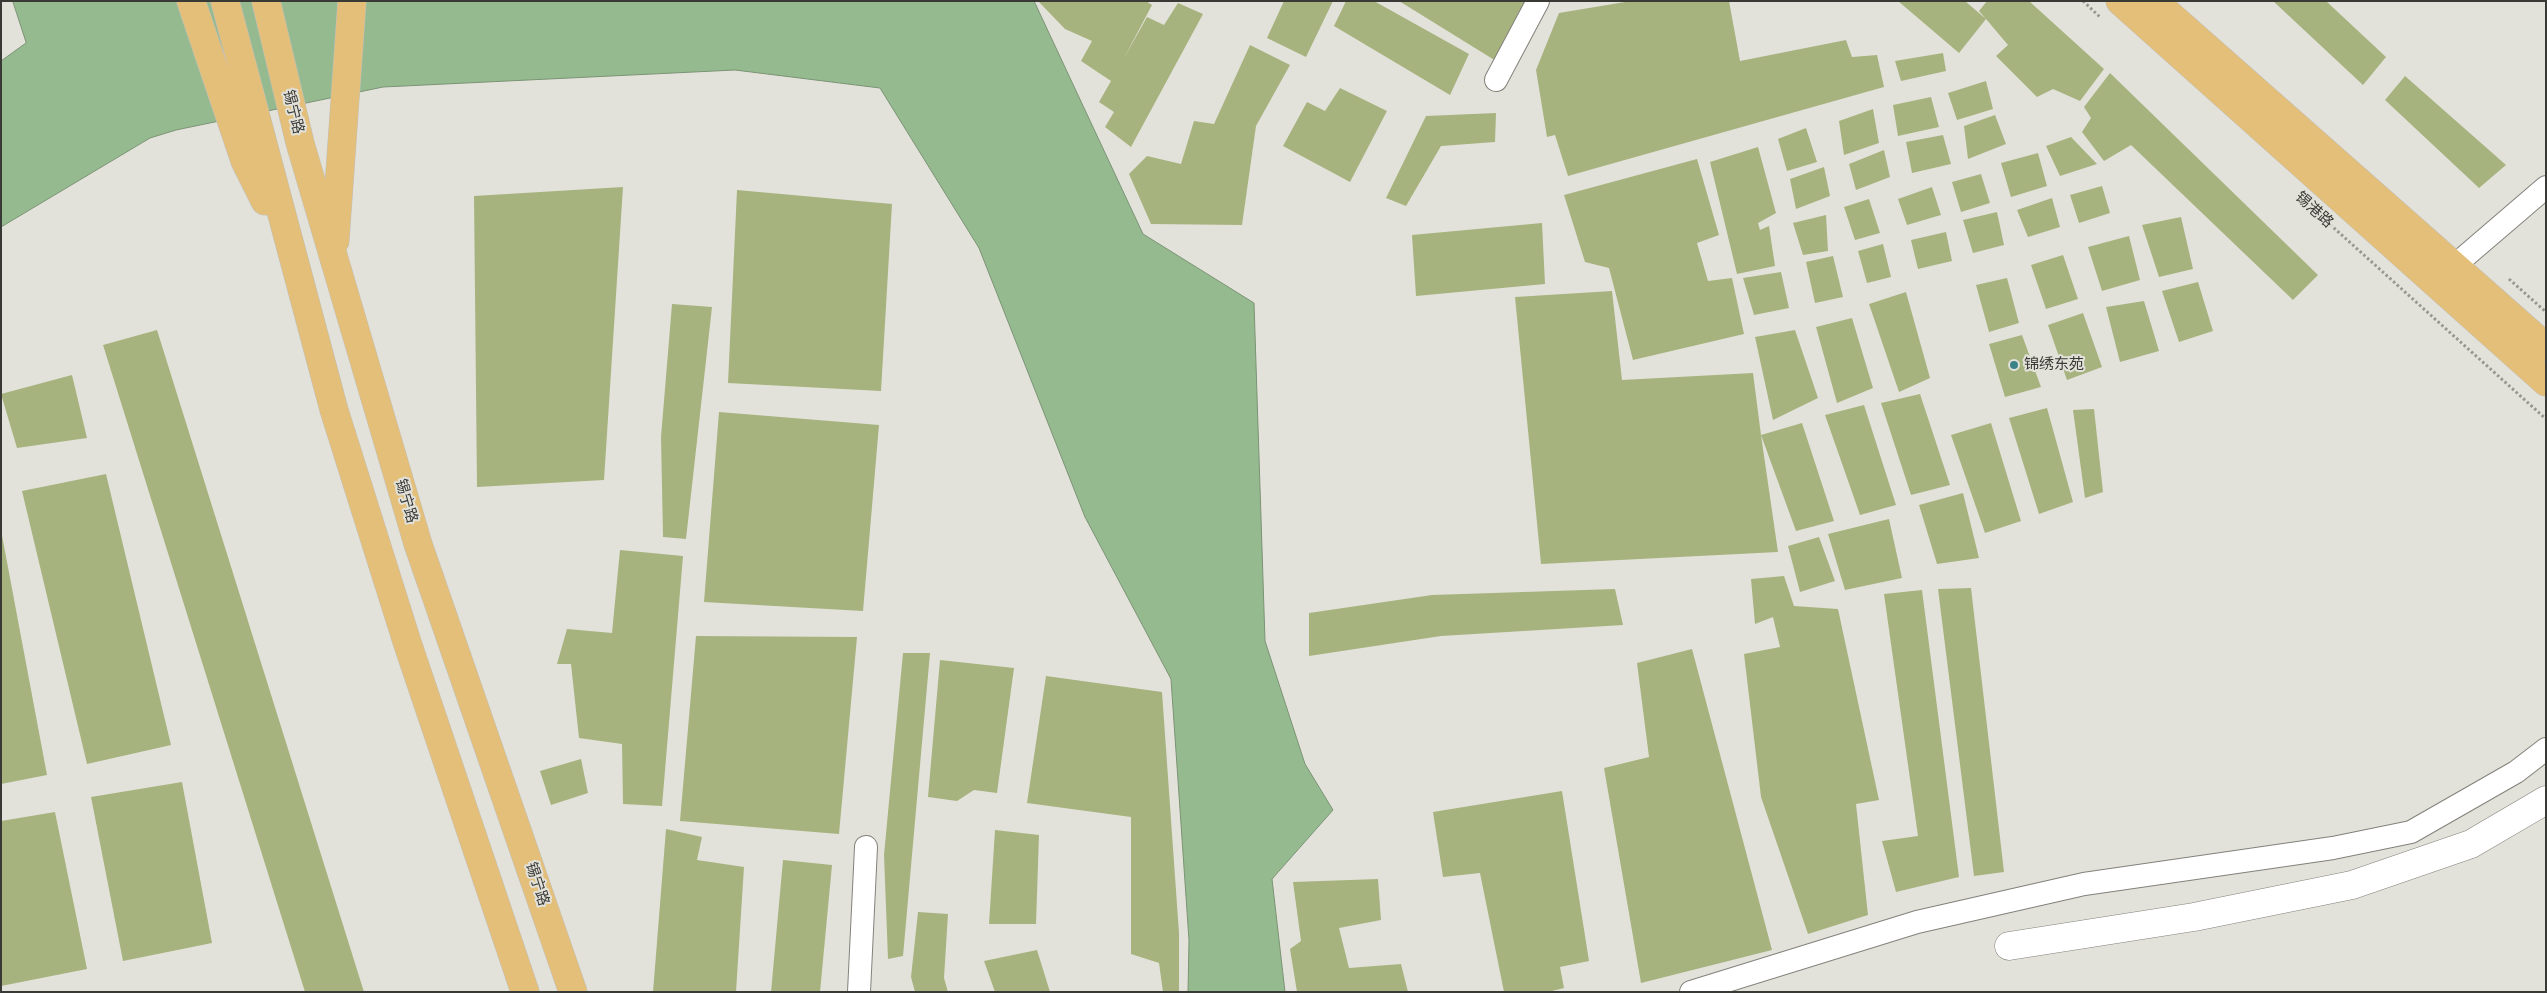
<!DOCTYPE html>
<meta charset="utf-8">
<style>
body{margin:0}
#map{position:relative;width:2547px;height:993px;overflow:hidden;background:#e3e2da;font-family:"Noto Sans",sans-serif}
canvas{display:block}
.frame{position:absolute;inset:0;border:2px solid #393936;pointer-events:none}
</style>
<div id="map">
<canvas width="2547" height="993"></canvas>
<div class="frame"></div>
</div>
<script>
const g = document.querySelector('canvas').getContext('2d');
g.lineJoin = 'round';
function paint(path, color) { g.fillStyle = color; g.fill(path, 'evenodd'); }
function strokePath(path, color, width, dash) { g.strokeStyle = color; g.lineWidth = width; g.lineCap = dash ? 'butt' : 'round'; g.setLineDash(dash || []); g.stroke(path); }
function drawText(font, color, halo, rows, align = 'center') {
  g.font = font + ' "Noto Sans","Noto Sans SC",sans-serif'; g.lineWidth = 4; g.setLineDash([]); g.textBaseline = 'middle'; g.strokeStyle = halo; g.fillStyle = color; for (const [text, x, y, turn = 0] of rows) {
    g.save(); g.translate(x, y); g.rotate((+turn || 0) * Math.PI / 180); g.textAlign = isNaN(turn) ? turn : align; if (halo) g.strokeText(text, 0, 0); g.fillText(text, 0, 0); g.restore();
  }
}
const water = new Path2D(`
 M13 1H1034L1143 234 1254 303 1265 641 1305 764 1333 810 1272 879 1285 992H1188L1189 940 1171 679 1085 517 979 248 880 88 735 70 383 87 176 130 150 138 1 227V61L26 43Z`);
const building = new Path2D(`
 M1038 1H1146L1152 5 1123 60 1147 17 1164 25 1178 3 1203 14 1131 147 1105 127 1114 112 1099 102 1111 81 1081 61 1092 41 1065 29Z
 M1284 1H1333L1306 57 1267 38Z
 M1346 1H1374L1469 54 1450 95 1334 26Z
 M1399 1H1526L1496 61Z
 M1631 1H1729L1740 61 1846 40 1852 57 1877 55 1884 87 1568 176 1555 135 1547 137 1536 70 1559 13Z
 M1898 1H1965L1986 19 1979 11 1987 1H2029L2104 69 2080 101 2053 89 2037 97 1996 56 2008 45 1986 19 1959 53Z
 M2273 1H2326L2386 57 2363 85Z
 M1250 45 1290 65 1256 126 1242 225 1151 224 1129 174 1147 156 1181 164 1194 121 1214 124Z
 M1943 53 1946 71 1901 81 1895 61Z
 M2110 73 2318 275 2293 300 2131 145 2104 161 2082 132 2091 118 2084 107Z
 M2405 76 2506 165 2479 188 2385 100Z
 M1986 81 1993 109 1957 120 1948 93Z
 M1340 88 1387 111 1350 182 1283 146 1307 102 1325 111Z
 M1931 97 1939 127 1898 136 1893 105Z
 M1873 109 1879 143 1844 155 1839 121Z
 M1496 113 1495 142 1441 146 1406 206 1386 198 1426 116Z
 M1995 115 2006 144 1968 159 1964 126Z
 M1806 128 1817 162 1787 171 1778 139Z
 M1943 135 1951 164 1912 173 1906 142Z
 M2071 137 2097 164 2060 176 2046 146Z
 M1758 147 1776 213 1758 223 1760 230 1769 226 1775 266 1737 274 1710 162Z
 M1884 150 1890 177 1856 190 1849 164Z
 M2038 153 2047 186 2011 197 2001 163Z
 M1697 159 1719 235 1697 243 1708 281 1732 278 1744 334 1633 360 1609 268 1585 262 1564 195Z
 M1824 167 1830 196 1796 209 1790 179Z
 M1981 174 1990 203 1961 212 1952 182Z
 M2102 186 2110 213 2079 223 2070 195Z
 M623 187 604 480 477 487 474 196Z
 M1932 187 1941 215 1907 225 1898 199Z
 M737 190 892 204 881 391 728 383Z
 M2052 198 2060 227 2028 237 2017 210Z
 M1869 199 1880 233 1855 240 1844 207Z
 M1997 212 2004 245 1973 253 1963 220Z
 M1826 215 1828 251 1803 255 1793 223Z
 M2181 217 2193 269 2159 277 2142 225Z
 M1542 223 1545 284 1416 296 1412 235Z
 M1946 232 1952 261 1918 269 1911 240Z
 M2129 236 2140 280 2102 291 2088 247Z
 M1883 244 1891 277 1867 283 1858 251Z
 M2063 255 2078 299 2046 309 2031 265Z
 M1833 256 1843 297 1815 303 1806 262Z
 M1781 272 1789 308 1754 315 1743 278Z
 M2007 278 2019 323 1989 332 1976 285Z
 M2198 282 2213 331 2179 342 2162 291Z
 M1612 291 1622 380 1753 373 1761 435 1802 423 1834 521 1796 531 1761 435 1778 552 1541 564 1515 297Z
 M1906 292 1930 378 1899 392 1869 304Z
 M2144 301 2159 351 2120 362 2106 307Z
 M672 304 712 307 686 539 663 537 661 437Z
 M2083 313 2102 367 2067 380 2048 325Z
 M1852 318 1873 388 1837 403 1816 327Z
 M157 330 364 992H305L103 345Z
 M1795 330 1818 398 1773 420 1755 337Z
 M2022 335 2041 387 2005 397 1989 344Z
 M72 375 87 438 17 448 1 394Z
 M1920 394 1950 485 1911 495 1881 403Z
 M1864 405 1896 505 1860 515 1825 415Z
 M2047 408 2073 502 2039 514 2009 418Z
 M2094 409 2103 492 2085 498 2073 410Z
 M719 412 879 425 863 611 704 602Z
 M1991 423 2021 521 1985 533 1951 435Z
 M106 474 171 745 87 764 22 491Z
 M1963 493 1979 558 1937 564 1919 505Z
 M1889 519 1902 578 1845 590 1828 534Z
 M1 530 47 775 1 784Z
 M1819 537 1835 581 1800 592 1788 546Z
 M620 550 683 556 662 806 623 804 622 744 579 738 571 664H557L567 629 612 633Z
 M1784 576 1794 606 1838 609 1879 800 1856 804 1868 915 1808 934 1761 797 1744 654 1780 647 1773 617 1755 624 1751 579Z
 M1971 588 2004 872 1974 876 1938 589Z
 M1615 589 1623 625 1441 636 1309 656V613L1432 595Z
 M1922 590 1959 877 1896 892 1882 841 1918 836 1884 594Z
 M696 636 857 637 839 834 680 821Z
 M1692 649 1772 950 1641 983 1604 768 1649 757 1637 663Z
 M903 653H930L903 956 888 959 884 855Z
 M940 660 1014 668 997 793 974 790 957 801 928 797Z
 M1046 676 1162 692 1179 933V992H1163L1159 963 1131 954V817L1027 803Z
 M581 759 588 793 551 805 540 771Z
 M182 782 212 943 123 961 91 797Z
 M1562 791 1589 961 1560 967 1564 988 1548 992H1504L1480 873 1443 877 1433 812Z
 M55 812 87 969 1 986V821Z
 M666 829 702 837 697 860 744 867 736 992H653Z
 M995 830 1039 835 1036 924H989Z
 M783 860 832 865 820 992H771Z
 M1378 879 1381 920 1339 928 1349 968 1401 964 1408 992H1297L1290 949 1301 941 1293 882Z
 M918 912 948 914 944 978 948 992H915L911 977Z
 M1037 950 1050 992H995L984 961Z`);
const path = new Path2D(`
 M2083 1 2101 18
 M2304 201 2546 419
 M2509 279 2546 312`);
const minor = new Path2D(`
 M1496 80 1538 1
 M2454 266 2546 187
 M859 992 866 847
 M1691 992 1917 922 2084 884 2333 848 2411 832 2516 772 2546 749`);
const tertiary = new Path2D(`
 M2009 946 2194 917 2352 885 2471 844 2546 800`);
const primary = new Path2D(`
 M191 1 245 161 265 201
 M225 1 334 410 407 642 525 992
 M266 1 300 143 418 544 573 992
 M2120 1 2546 382
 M2154 1 2546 347
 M335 241 352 1`);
const markers = [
 [2014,365,5,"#3b8289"]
];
const streetNames = [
 ["锡宁路",293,112,76],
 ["锡港路",2314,210,42],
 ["锡宁路",406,501,74],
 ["锡宁路",537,884,72]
];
const poiNames = [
 ["锦绣东苑",2024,365]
];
paint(water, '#96ba8f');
strokePath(water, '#7a9374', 1);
paint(building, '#a6b37e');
strokePath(minor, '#82817b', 24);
strokePath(tertiary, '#82817b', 29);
strokePath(primary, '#c0c0bf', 29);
strokePath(path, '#979690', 3, [2.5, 2.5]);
strokePath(minor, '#fff', 22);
strokePath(tertiary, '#fff', 28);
strokePath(primary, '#e3bf7a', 28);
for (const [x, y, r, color] of markers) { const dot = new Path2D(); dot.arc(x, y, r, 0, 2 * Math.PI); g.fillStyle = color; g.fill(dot); strokePath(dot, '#e3e2da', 2); }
drawText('15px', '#393936', '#e3e2da', streetNames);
drawText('15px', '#393936', '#e3e2da', poiNames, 'left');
</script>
